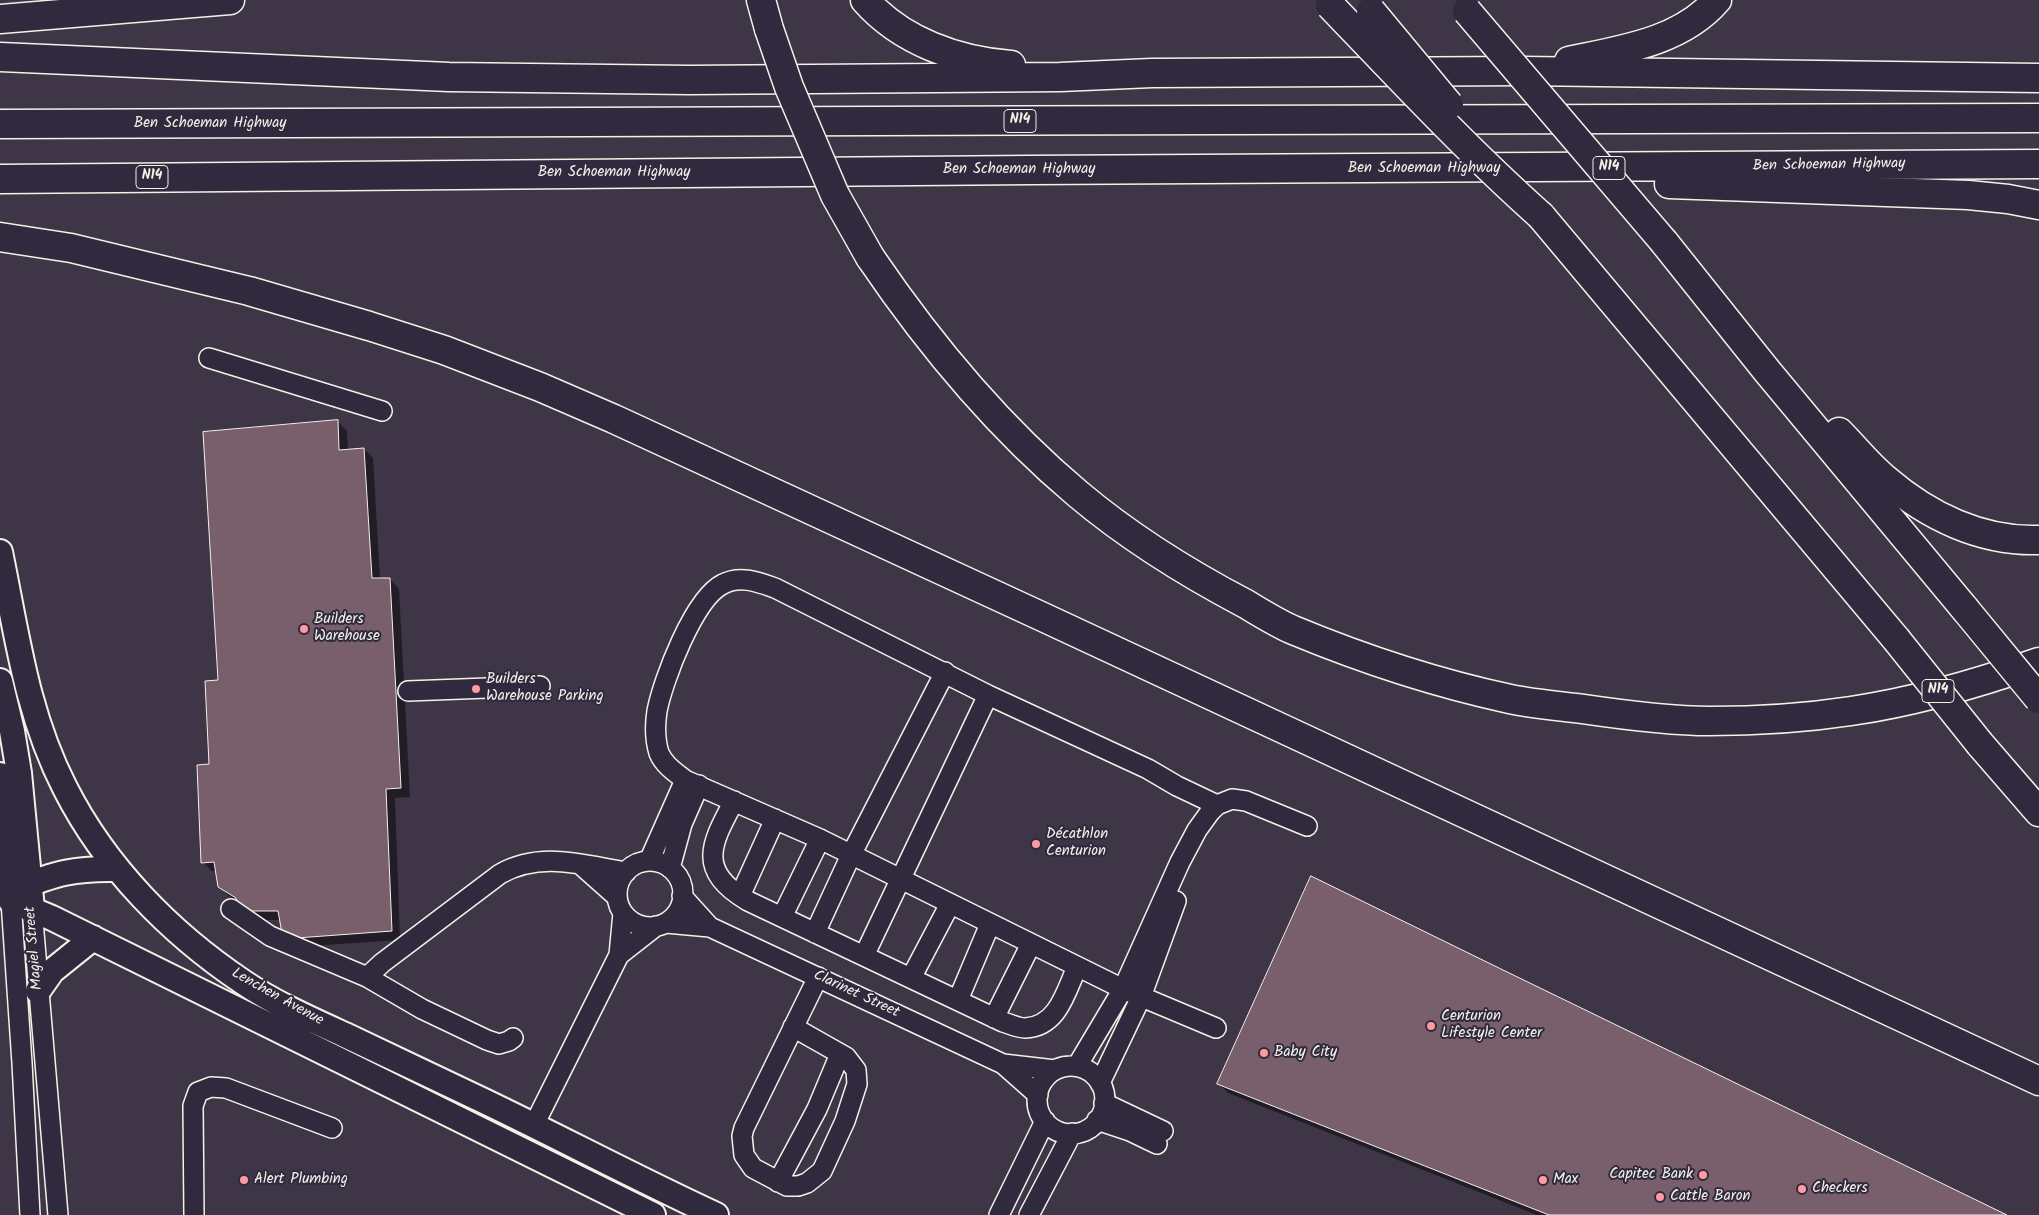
<!DOCTYPE html>
<meta charset="utf-8">
<style>
body{margin:0}
canvas{display:block;background:#3e3546}
</style>
<canvas width="2039" height="1215"></canvas>
<script>
const g = document.querySelector('canvas').getContext('2d');
g.lineJoin = 'round';
function paint(path, color) { g.fillStyle = color; g.fill(path, 'evenodd'); }
function strokePath(path, color, width, dash) { g.strokeStyle = color; g.lineWidth = width; g.lineCap = dash ? 'butt' : 'round'; g.setLineDash(dash || []); g.stroke(path); }
function drawText(font, color, halo, rows, align = 'center') {
  g.font = font + ' Kalam,sans-serif'; g.lineWidth = 4; g.setLineDash([]); g.textBaseline = 'middle'; g.strokeStyle = halo; g.fillStyle = color; for (const [text, x, y, turn = 0] of rows) {
    g.save(); g.translate(x, y); g.rotate((+turn || 0) * Math.PI / 180); g.textAlign = isNaN(turn) ? turn : align; if (halo) g.strokeText(text, 0, 0); g.fillText(text, 0, 0); g.restore();
  }
}
const shadow = new Path2D(`
 M338 422 347 431 348 450 364 449 373 458 380 579H390L399 589 410 797 395 798 400 940 294 947 281 920H249L238 902 229 896 219 887 217 871H212L203 862 219 681Z
 M1218 1083 2005 1215H1537L1228 1093Z`);
const building = new Path2D(`
 M338 420 339 450 364 448 372 578H390L401 788 386 789 392 931 283 939 278 911H239L236 898 218 887 214 862 201 863 197 765 209 764 205 681 218 680 203 432Z
 M1311 876 1501 969 2007 1215H1549L1217 1084Z`);
const minor = new Path2D(`
 M209 358 382 411
 M408 691 540 686
 M734 801C711 844 696 870 748 901L1003 1022C1010 1024 1018 1028 1025 1028 1058 1027 1066 991 1077 967
 M649 861 685 780
 M617 894a33 33 0 1 1 66 0a33 33 0 1 1-66 0Z
 M581 865 617 897
 M670 868 682 824 699 785
 M682 896 710 927
 M740 896 775 819
 M11 901 22 1063 30 1215
 M32 909 58 1215
 M231 909 270 936 367 977 422 1009 487 1040 499 1044 509 1041 513 1038
 M782 917 820 839
 M666 923 710 927 1003 1064 1038 1095
 M815 933 851 855 945 672
 M619 955 656 926
 M864 956 988 695
 M367 977 382 963 500 874C541 851 582 865 626 872
 M911 978 950 904
 M958 1000 990 924
 M994 1018 1031 944
 M793 1027 846 1057 856 1070 857 1084 845 1121 822 1171 807 1183 798 1186H787L753 1168 744 1155 742 1136 744 1128 818 977
 M1216 1028 1123 989 820 839 685 780C675 772 664 765 659 753 655 740 655 724 657 711 663 680 694 598 723 584 740 575 758 582 775 588L988 695 1148 769 1177 786 1217 805
 M1003 1064 1055 1070
 M1077 1066 1123 989 1180 862 1197 830 1210 812 1217 805 1232 799 1246 801 1307 826
 M1037 1100a34 34 0 1 1 68 0a34 34 0 1 1-68 0Z
 M1100 1083 1141 997 1176 901
 M1104 1103 1163 1131
 M1097 1120 1130 1131 1157 1144
 M534 1125 619 955 623 913
 M778 1182 817 1109 840 1054
 M194 1215 193 1106 198 1092 211 1087 226 1088 332 1128
 M999 1215 1045 1121
 M1029 1215 1072 1133`);
const major = new Path2D(`
 M0 552C17 634 26 712 65 788 105 867 170 933 243 982 274 1003 310 1019 345 1035 392 1057 439 1080 486 1102 563 1139 638 1179 716 1215
 M0 681 12 731 19 773 32 909
 M0 775 11 901 52 918 653 1215
 M15 890C55 873 75 868 118 869
 M38 991 52 971 93 938`);
const highway = new Path2D(`
 M761 0 769 29
 M865 0C901 41 957 61 1011 65
 M0 19 230 0
 M0 57 449 77 689 80 1060 77 1152 73 1524 71 2039 78
 M1569 61C1621 50 1681 42 1717 0
 M0 124C680 123 1359 118 2039 118
 M0 179C680 169 1359 170 2039 164
 M1669 184 1968 195 2008 199 2039 205
 M1541 216 1896 639
 M0 237 71 248 249 291 369 326 444 350 540 387 614 419 1045 618 2039 1081
 M1664 242 1767 371 1965 609
 M870 257C929 344 997 426 1078 494 1129 537 1187 573 1246 604 1261 613 1277 623 1293 630 1363 659 1436 683 1510 699 1534 704 1559 706 1583 709 1624 715 1669 721 1710 721 1757 721 1805 718 1851 711 1914 702 1979 683 2039 662
 M1839 432C1854 447 1868 465 1885 479 1928 516 1981 542 2039 540
 M1980 744 2039 812`);
const highwayBridge = new Path2D(`
 M1330 5C1399 77 1467 150 1541 216
 M1371 11 1449 105
 M1467 11 1664 242
 M769 29 789 87 835 195 870 257
 M1965 609 2039 699
 M1896 639 1980 744`);
const markers = [
 [304,629,5,"#ff9aa2"],
 [476,689,5,"#ff9aa2"],
 [1036,844,5,"#ff9aa2"],
 [1431,1026,5,"#ff9aa2"],
 [1264,1053,5,"#ff9aa2"],
 [1703,1175,5,"#ff9aa2"],
 [244,1180,5,"#ff9aa2"],
 [1543,1180,5,"#ff9aa2"],
 [1802,1189,5,"#ff9aa2"],
 [1660,1197,5,"#ff9aa2"]
];
const shields = [
 [1020,121,32],
 [1609,168,32],
 [152,177,32],
 [1938,691,32]
];
const shieldNames = [
 ["N14",1020,121],
 ["N14",1609,168],
 ["N14",152,177],
 ["N14",1938,691]
];
const streetNames = [
 ["Ben Schoeman Highway",210,124],
 ["Ben Schoeman Highway",1829,166,-1],
 ["Ben Schoeman Highway",1424,169],
 ["Ben Schoeman Highway",1019,170],
 ["Ben Schoeman Highway",614,173],
 ["Magiel Street",35,948,-95],
 ["Clarinet Street",856,995,25],
 ["Lenchen Avenue",277,998,29]
];
const poiNames = [
 ["Builders",314,620],
 ["Warehouse",314,637],
 ["Builders",486,680],
 ["Warehouse Parking",486,697],
 ["Décathlon",1046,835],
 ["Centurion",1046,852],
 ["Centurion",1441,1017],
 ["Lifestyle Center",1441,1034],
 ["Baby City",1274,1053],
 ["Capitec Bank",1693,1175,"right"],
 ["Alert Plumbing",254,1180],
 ["Max",1553,1180],
 ["Checkers",1812,1189],
 ["Cattle Baron",1670,1197]
];
paint(shadow, '#0007');
paint(building, '#785f6b');
strokePath(building, '#f4f1e8', 1);
strokePath(minor, '#f4f1e8', 22);
strokePath(major, '#f4f1e8', 28);
strokePath(highway, '#f4f1e8', 31);
strokePath(minor, '#2f2a3d', 19);
strokePath(major, '#2f2a3d', 24);
strokePath(highway, '#2f2a3d', 28);
strokePath(highwayBridge, '#f4f1e8', 31, []);
strokePath(highwayBridge, '#2f2a3d', 28);
for (const [x, y, r, color] of markers) { const dot = new Path2D(); dot.arc(x, y, r, 0, 2 * Math.PI); g.fillStyle = color; g.fill(dot); strokePath(dot, '#2f2a3d', 2); }
for (const [x, y, w] of shields) { const box = new Path2D(); box.roundRect(x - w / 2, y - 11.5, w, 23, 4); g.fillStyle = '#2f2a3d'; g.fill(box); strokePath(box, '#f4f1e8', 1); }
drawText('bold 14px', '#f4f1e8', null, shieldNames);
drawText('15px', '#f4f1e8', '#2f2a3d', streetNames);
drawText('15px', '#f4f1e8', '#2f2a3d', poiNames, 'left');
</script>
